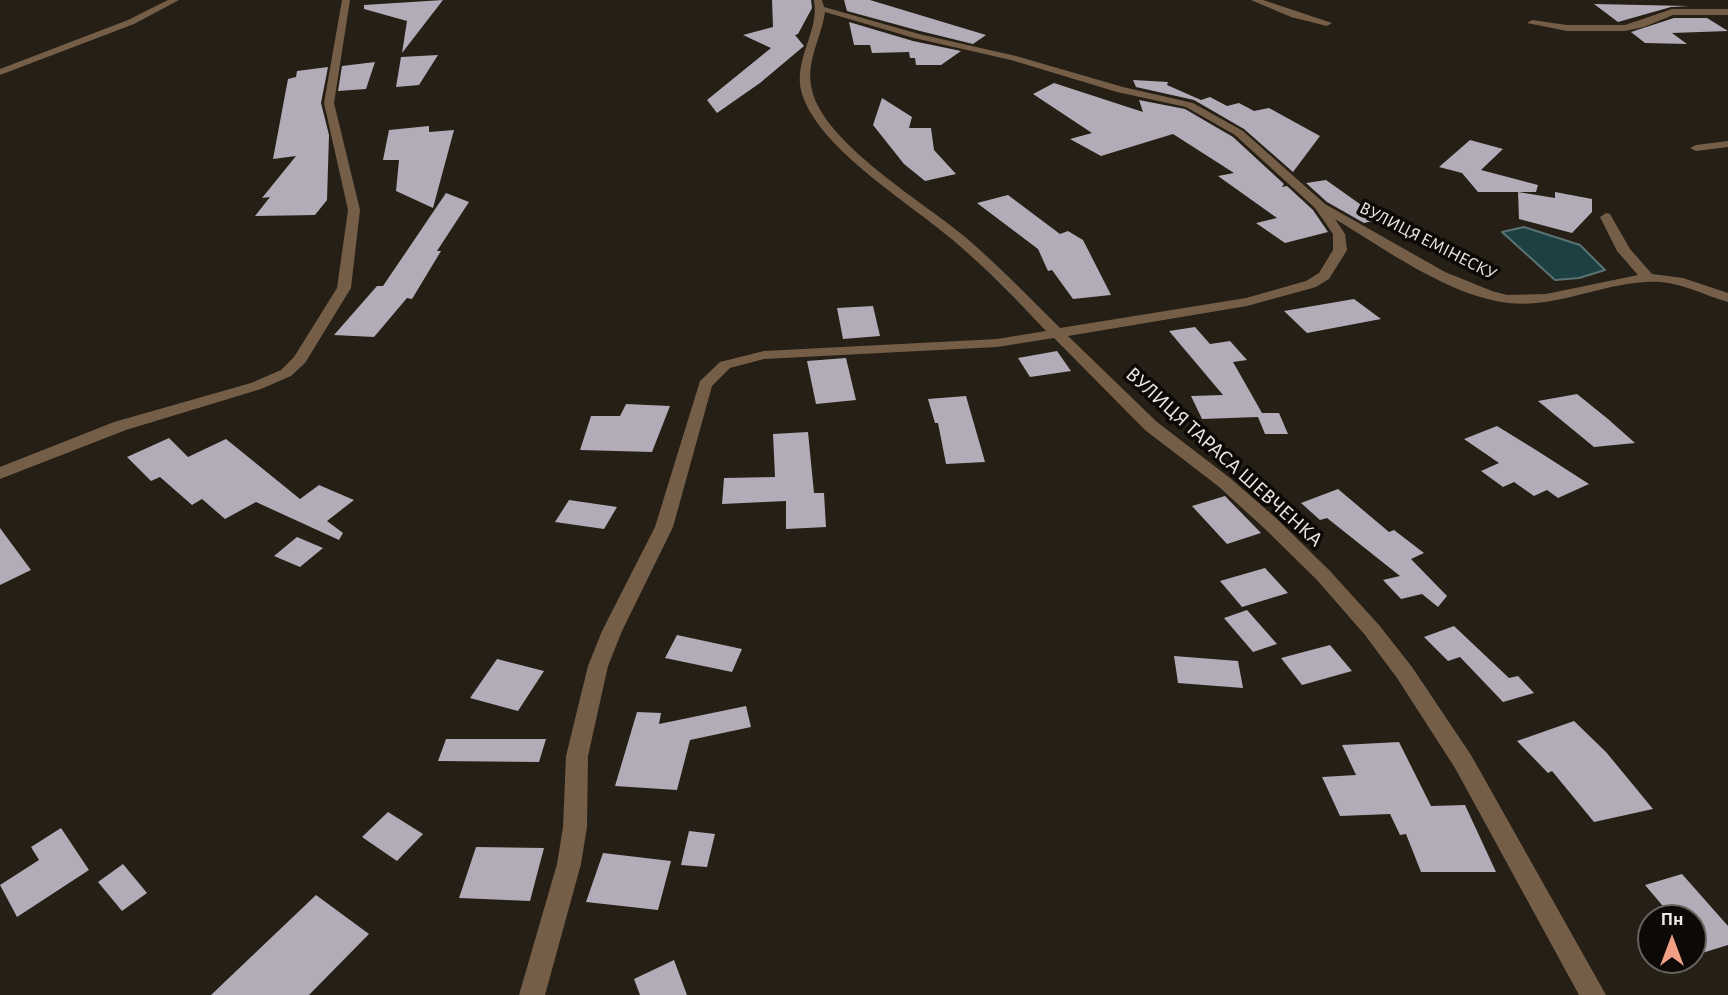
<!DOCTYPE html>
<meta charset="utf-8">
<style>
body{margin:0}
#map{position:relative;width:1728px;height:995px;overflow:hidden;background:#251f16;font-family:"Alegreya Sans",sans-serif}
canvas{display:block}
.north{position:absolute;left:1637px;top:904px;width:70px;height:70px;box-sizing:border-box;background:#0c0906;border:2px solid #66625e;border-radius:50%;rotate:0deg;font-size:19px;font-weight:700;line-height:28px;text-align:center;color:#ece7e1}
.north::after{content:'';display:block;margin:auto;width:24px;height:32px;background:#f39f86;clip-path:polygon(50% 0,100% 100%,50% 72%,0 100%)}
</style>
<div id="map">
<canvas width="1728" height="995"></canvas>
<div class="north">Пн</div>
</div>
<script>
const c = document.querySelector('canvas').getContext('2d');
c.lineJoin = 'round';
function fill(path, color) { c.fillStyle = color; c.fill(path, 'evenodd'); }
function strokePath(path, color, width, dash) { c.strokeStyle = color; c.lineWidth = width; c.lineCap = dash ? 'butt' : 'round'; c.setLineDash(dash || []); c.stroke(path); }
function write(font, color, halo, rows, align = 'center') {
  c.font = font + ' "Alegreya Sans",sans-serif'; c.lineWidth = 7; c.setLineDash([]); c.textBaseline = 'middle'; c.strokeStyle = halo; c.fillStyle = color; for (const [text, x, y, turn = 0] of rows) {
    c.save(); c.translate(x, y); c.rotate((+turn || 0) * Math.PI / 180); c.textAlign = isNaN(turn) ? turn : align; if (halo) c.strokeText(text, 0, 0); c.fillText(text, 0, 0); c.restore();
  }
}
const water = new Path2D(`
 M1524,227l56,18 25,25 -26,8 -24,2 -53,-48z`);
fill(water, '#1d4043');
strokePath(water, '#5b7272', 2);
fill(new Path2D(`
 M443,0l-41,53 5,-32 -43,-12v-4z
 M772,0h39l1,8 -14,26 -3,1 9,11 -44,37 -43,30 -10,-13 64,-52 -28,-13 30,-8z
 M844,0h26l116,35 -13,9 -53,-13 -73,-20z
 M1594,4l94,2h1l-18,1 -53,15z
 M1674,18h33l21,13 -56,2 15,11 -42,-1 -14,-11z
 M849,22l64,19 48,10 -20,14h-25l-1,-7h-5l-1,-6 -37,1 -2,-8h-16z
 M438,55l-19,30 -23,2 5,-30z
 M375,62l-9,27 -28,2 4,-25z
 M328,67l-7,36 8,32 -2,65 -12,15 -60,1 15,-19 -8,1 34,-42 -23,3 15,-80 8,-2 1,-6z
 M1133,80l35,2 -1,3 34,15 9,-3 17,9 12,-3 15,8 15,-3 51,28 -27,36 -49,-43 -50,-29 -58,-13z
 M1054,83l89,29 -4,-12 46,9 48,28 51,47 -2,3 5,-1 26,24 15,22 -43,11 -29,-20 21,-5 -59,-42 16,-3 -61,-39 -72,22 -31,-17 22,-6 -59,-39z
 M882,98l30,19 -3,11h22l3,22 22,24 -31,7 -21,-17 -31,-39z
 M429,126v6l25,-2 -21,78 -37,-17 3,-31h-16l6,-30z
 M1470,140l33,9 -22,21 57,15 -2,7h-58l-16,-19 -23,-6z
 M1326,180l55,39 -17,4 -37,-21 -21,-19z
 M1518,192l37,6v-6l37,7v13l-20,21 -53,-14z
 M446,193l23,9 -32,49h4l-29,48 -5,-1 -33,39 -40,-2 43,-49h6z
 M1008,195l52,39 8,-3 15,9 28,55 -38,4 -21,-29 -4,1 -10,-22 -61,-46z
 M1354,299l27,20 -74,14 -23,-22z
 M873,306l7,30 -37,3 -6,-31z
 M1195,327l15,17 20,-3 17,19 -14,2 29,51h17l9,21h-23l-7,-17 -56,2 -11,-23 32,-1 -54,-64z
 M1057,351l14,20 -41,6 -12,-19z
 M846,358l10,42 -40,4 -9,-43z
 M1577,394l31,25 27,24 -41,4 -56,-46z
 M966,396l19,66 -39,2 -8,-41h-3l-7,-24z
 M626,404l44,2 -18,46 -72,-2 11,-34h29z
 M1497,426l39,24 53,34 -31,14 -11,-8 -13,6 -20,-14 -11,5 -22,-16 18,-8 -35,-24z
 M808,432l6,61h10l2,34 -40,2v-28l-64,3 2,-26 51,-1 -2,-43z
 M169,438l19,19 38,-18 74,60 19,-14 35,15 -27,21 16,12 -4,7 -83,-38 -31,17 -23,-20 -10,6 -32,-28 -9,4 -24,-24z
 M1338,489l51,43 5,-2 30,23 -13,6 36,37 -9,11 -16,-13 -21,5 -18,-19 17,-4 -73,-58 -7,2 -19,-17z
 M1225,496l36,37 -34,11 -35,-38z
 M569,500l48,7 -13,22 -49,-7z
 M0,528l31,42 -31,15z
 M297,537l26,11 -23,19 -26,-11z
 M1265,568l23,25 -46,14 -22,-26z
 M1247,610l30,34 -24,8 -29,-34z
 M1454,626l55,52 9,-2 16,17 -31,9 -43,-45 -12,4 -24,-24z
 M677,635l65,14 -10,23 -67,-14z
 M1330,645l22,26 -50,14 -21,-27z
 M1174,656l64,5 5,27 -65,-5z
 M497,659l47,12 -26,40 -48,-13z
 M746,706l5,21 -61,13 -13,50 -62,-4 22,-74 24,1 -2,11z
 M1574,721l32,31 47,57 -59,13 -42,-51 -4,2 -31,-32z
 M446,739h100l-7,23 -101,-1z
 M1399,742l32,64 34,-1 31,67h-75l-15,-38 -6,1 -10,-21 -50,2 -18,-39 34,-2 -14,-30z
 M388,812l35,22 -26,27 -35,-24z
 M61,828l28,42 -72,47 -17,-32 39,-25 -8,-13z
 M689,831l26,3 -8,33 -26,-2z
 M476,847l68,1 -14,53 -71,-3z
 M603,853l68,8 -13,49 -72,-8z
 M123,864l24,29 -25,18 -24,-29z
 M1682,874l46,52v19l-26,8 -9,-11v-24h-20l-28,-33z
 M316,895l53,39 -60,61h-98z
 M674,960l13,35h-47l-6,-16z`), '#b1acb8');
fill(new Path2D(`
 M168,0h11l-45,24 -134,51v-6l128,-49z
 M342,0h8l-16,103 26,107 -9,78 -46,75 -14,13 -30,13 -135,41 -126,49v-12l114,-45 137,-39 30,-13 13,-13 43,-69 11,-78 -24,-107z
 M814,0h8l2,7 95,27 97,22 107,31 70,16 50,28 82,73 120,68 47,19 15,4 39,-1 92,-19 -21,-24 -17,-34 6,-4 4,1 20,35 22,25 31,4 45,15v9c-22,-6 -43,-18 -67,-20 -52,-3 -101,27 -153,21 -59,-7 -123,-54 -173,-84l10,15 2,16 -18,29 -13,8 -69,19 -179,30 89,86 73,56 47,41 53,52 49,54 33,42 59,88 135,240h-27l-124,-227 -58,-90 -32,-43 -48,-55 -53,-52 -46,-42 -73,-56 -91,-92 -57,9 -233,12 -34,9 -18,18 -39,141 -51,104 -14,35 -20,90 -1,71 -6,37 -36,131h-26l38,-131 6,-37 3,-71 22,-90 14,-35 53,-104 45,-146 20,-19 44,-11 233,-12 49,-8c-29,-31 -59,-62 -92,-90 -44,-38 -134,-91 -152,-147 -10,-34 18,-62 12,-94zM825,12l89,26 97,22 106,32 69,15 49,28 80,73 18,26v16l-14,23 -13,8 -60,17 -186,30c-31,-31 -62,-63 -96,-92 -42,-35 -140,-93 -152,-146 -7,-28 9,-50 13,-78z
 M1251,0h12l69,23 -5,3 -36,-9z
 M1672,9h56v6h-55l-29,12 -19,4h-58l-40,-8 5,-3 35,5h58z
 M1728,141v6l-32,4 -6,-3 6,-3z`), '#745e47');
write('18px', '#ece7e1', '#0c0906', [
 ["ВУЛИЦЯ ЕМІНЕСКУ",1428,241,27]
]);
write('21px', '#ece7e1', '#0c0906', [
 ["ВУЛИЦЯ ТАРАСА ШЕВЧЕНКА",1224,457,42]
]);
</script>
